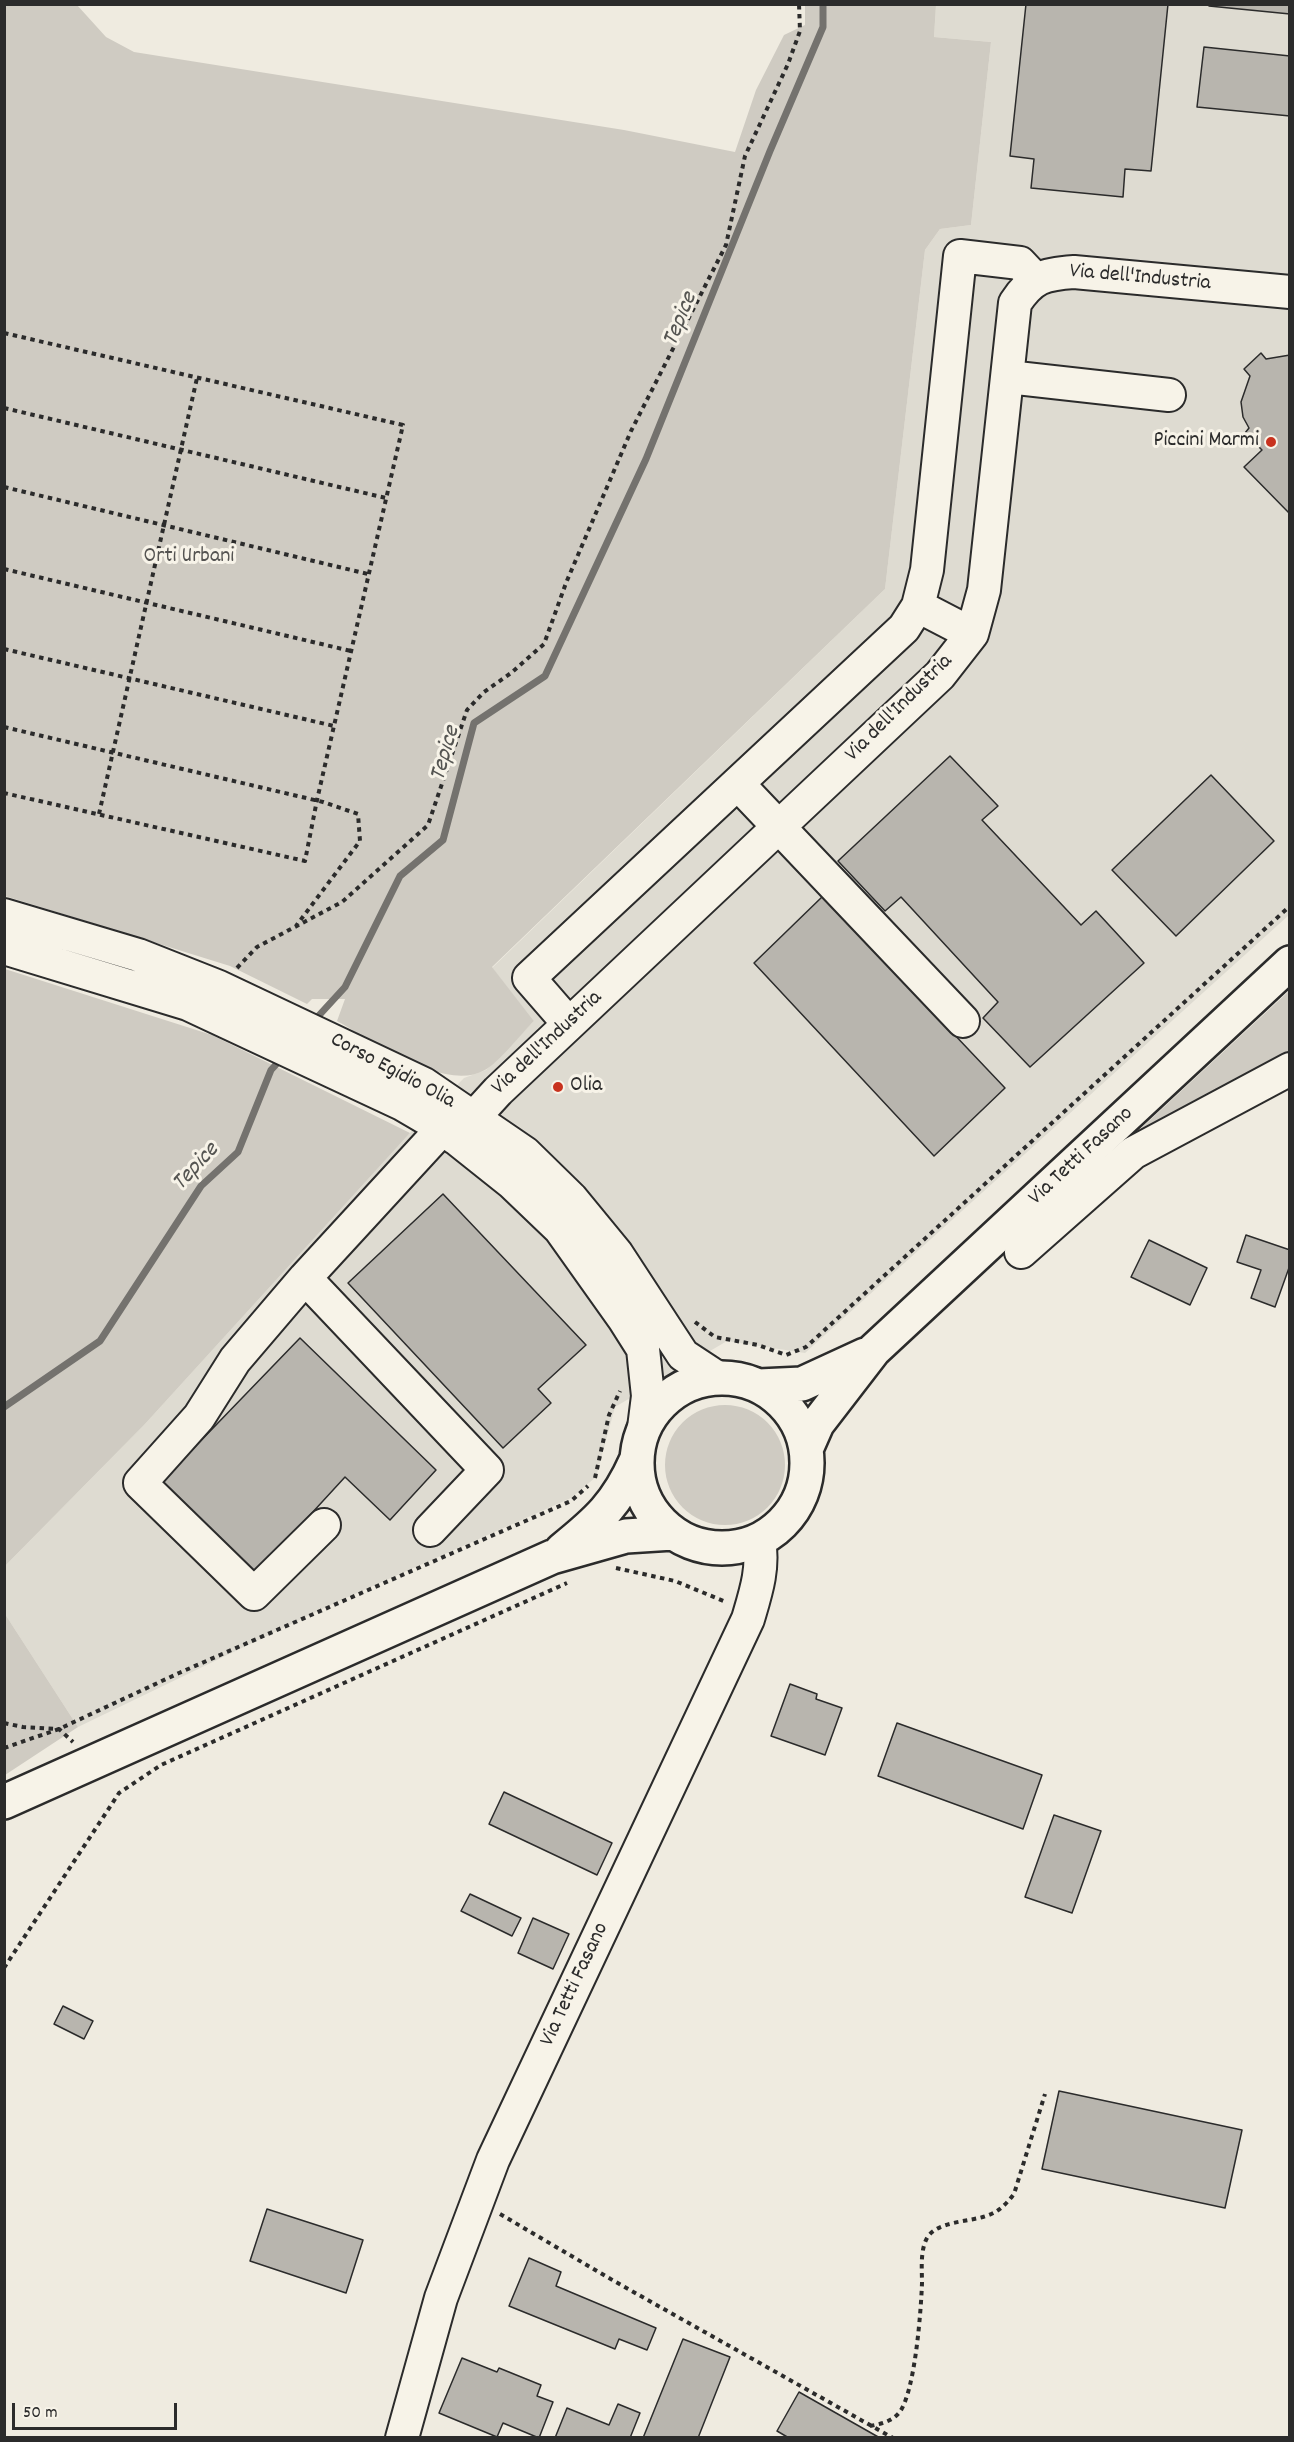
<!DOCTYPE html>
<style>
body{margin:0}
#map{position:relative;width:1294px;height:2442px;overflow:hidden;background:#efebe0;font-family:Dekko,sans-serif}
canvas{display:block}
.frame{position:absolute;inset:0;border:6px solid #2b2b2b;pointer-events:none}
.scale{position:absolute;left:12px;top:2403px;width:165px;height:27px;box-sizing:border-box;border:3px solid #2b2b2b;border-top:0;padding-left:8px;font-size:18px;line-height:21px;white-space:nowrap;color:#2b2b2b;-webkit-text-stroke:4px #f7f3e8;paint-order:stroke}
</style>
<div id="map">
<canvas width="1294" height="2442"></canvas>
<div class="frame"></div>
<div class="scale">50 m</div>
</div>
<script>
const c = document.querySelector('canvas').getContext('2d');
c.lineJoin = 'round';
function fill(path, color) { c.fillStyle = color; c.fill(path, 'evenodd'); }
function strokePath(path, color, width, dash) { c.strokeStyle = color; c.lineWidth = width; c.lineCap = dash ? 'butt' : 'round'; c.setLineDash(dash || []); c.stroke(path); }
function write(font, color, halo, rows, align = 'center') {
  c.font = font + ' Dekko,sans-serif'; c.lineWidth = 6; c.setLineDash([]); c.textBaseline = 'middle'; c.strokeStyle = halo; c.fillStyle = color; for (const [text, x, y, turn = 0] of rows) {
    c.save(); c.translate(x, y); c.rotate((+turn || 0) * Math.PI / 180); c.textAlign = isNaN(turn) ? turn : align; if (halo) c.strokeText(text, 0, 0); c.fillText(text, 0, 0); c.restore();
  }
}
fill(new Path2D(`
 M936,5h353v910l-484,438 -78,-12 -112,66 -19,70 -25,21 -234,104 -259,125 -73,-113v-48l140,-142 265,-291 54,-55 22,-8 48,-49 -42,-53 393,-379 40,-339 15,-21 31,-4 20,-183 -57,-5z`), '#dedbd1');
fill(new Path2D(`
 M5,5h72l29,32 28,15 490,78 111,22 21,-62 28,-55 21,-10v-20h131l-2,32 57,5 -20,183 -31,4 -15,21 -40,339 -393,378 42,54c-11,11 -37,43 -49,49 -40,23 -112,-29 -148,-49l8,-22h-33l-5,5 -77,-38 -225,-70z
 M5,969l207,66 198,98 -265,291 -140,142z
 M1289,991v66l-166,88z
 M665 1465a60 60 0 1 1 120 0a60 60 0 1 1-120 0Z
 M5,1614l73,113 -73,48h-1z`), '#cfcbc2');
strokePath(new Path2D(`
 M312,1023l33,-36 55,-111 43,-36 31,-117 71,-47 101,-217 124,-308 53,-124v-23
 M4,1407l96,-66 101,-155 37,-34 33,-82 12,-13`), '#74726e', 7);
const building = new Path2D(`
 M1026,4h142l-17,167 -26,-2 -2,28 -92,-9 3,-29 -24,-3z
 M1209,4h81v10l-81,-8z
 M1204,47l86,9v60l-93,-9z
 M1261,353l5,6 24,-4v159l-46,-47 18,-17 -17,-17 4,-5 -6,-11 -2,-15 9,-26 -6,-7z
 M950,756l48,50 -16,14 99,105 15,-14 48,52 -114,104 -47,-49 15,-16 -97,-105 -16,14 -47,-50z
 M1211,775l63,66 -98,95 -64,-66z
 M823,896l182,192 -71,68 -180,-193z
 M443,1194l143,151 -48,44 13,14 -48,45 -155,-165z
 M1246,1235l44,15v15l-15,42 -24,-9 10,-28 -24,-8z
 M1149,1240l58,28 -17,37 -59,-28z
 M300,1338l136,132 -46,50 -45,-43 -91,99 -95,-92z
 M790,1684l27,10 -1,5 26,9 -17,47 -54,-19z
 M897,1723l145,52 -19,54 -145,-53z
 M504,1792l108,51 -15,32 -108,-51z
 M1054,1815l47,16 -29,82 -47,-16z
 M470,1894l51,24 -9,18 -51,-25z
 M533,1918l36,16 -16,35 -35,-16z
 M63,2006l30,15 -9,18 -30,-15z
 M1059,2091l183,39 -17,78 -183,-39z
 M267,2209l96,31 -17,53 -96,-32z
 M529,2258l32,14 -5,14 100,42 -9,22 -28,-11 -4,10 -106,-43z
 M683,2339l47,18 -32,81h-55z
 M462,2358l35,14 2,-4 42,17 -4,11 16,6 -14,36 -36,-15 -6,14 -58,-24z
 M799,2392l81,46h-91l-12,-7z
 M618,2404l22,9 -10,25h-75l12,-30 42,17z`);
fill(building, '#b8b5ae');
strokePath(building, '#2b2b2b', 1.5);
const minor = new Path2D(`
 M1008,377l161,18
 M918,606l54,28
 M738,784l225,237
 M4,915l134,40 81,32 205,97 101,69 46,45 46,56 66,101 35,23
 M4,948l184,56 214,100 41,24 69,55 48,46 64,90 19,30 5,47 -4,32
 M569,1024l-40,-46 375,-350 14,-22 9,-36 33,-314 60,7 16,17
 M455,1138l43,-47 442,-416 32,-41 12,-44 31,-287c17,-26 29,-29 59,-31l216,20
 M1021,1252l112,-99 157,-84
 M305,1278l182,192 -57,60
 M324,1525l-70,69 -114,-111 59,-66 36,-57 70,-82 138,-150
 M402,2438l39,-140 52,-138 255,-541c8,-27 16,-51 11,-79`);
const major = new Path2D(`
 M637 1463a85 85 0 1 1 170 0a85 85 0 1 1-170 0Z
 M759,1386l43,-2 63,-29
 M806,1449l11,-25 57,-74 416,-387
 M562,1550c36,-29 55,-46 74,-89
 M4,1802l548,-245 74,-21 47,-3`);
strokePath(minor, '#2b2b2b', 36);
strokePath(major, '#2b2b2b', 38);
strokePath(new Path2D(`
 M4,333l399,92 -86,375 -12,61 -301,-68
 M4,408l382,90
 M4,487l364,87
 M4,569l347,82
 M4,649l330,77
 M4,727l319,75 35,12 2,27 -64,85
 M99,814l98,-436
 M237,968l20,-21 85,-45 86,-77 39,-115 17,-18 27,-19 33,-29 22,-61 65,-152 95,-186 19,-89 43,-92 12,-33 -1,-27
 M695,1322l20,15 43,8 28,10 20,-8 484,-441
 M595,1478l14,-63 11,-24
 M616,1568l59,13 51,21
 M4,1723l19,4 36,2 14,13
 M4,1748l55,-19 120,-56 392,-172 17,-15
 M4,1968l115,-175 42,-28 406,-182
 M500,2214l114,67 279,157
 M870,2426c10,-2 21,-4 29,-13 16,-20 22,-102 23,-130 0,-14 -2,-32 5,-45 10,-17 42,-16 59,-22 13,-4 20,-12 28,-22l31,-100`), '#2b2b2b', 4, [4.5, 4.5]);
strokePath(minor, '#f7f3e8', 32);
strokePath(major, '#f7f3e8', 33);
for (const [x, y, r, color] of [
 [1271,442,6,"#c8321e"],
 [558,1087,6,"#c8321e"]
]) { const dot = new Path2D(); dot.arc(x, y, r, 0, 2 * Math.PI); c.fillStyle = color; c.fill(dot); strokePath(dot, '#f7f3e8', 2); }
write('22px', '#2b2b2b', '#f7f3e8', [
 ["Via dell'Industria",1140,279,5],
 ["Via dell'Industria",900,709,-45],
 ["Via dell'Industria",548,1044,-43],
 ["Corso Egidio Olia",392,1072,28],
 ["Via Tetti Fasano",1082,1157,-43],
 ["Via Tetti Fasano",576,1985,-65]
]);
write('22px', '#2b2b2b', '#f7f3e8', [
 ["Piccini Marmi",1259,442],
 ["Olia",570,1087,"left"]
], 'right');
write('22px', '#545351', '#f7f3e8', [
 ["Orti Urbani",189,558]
]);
write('italic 24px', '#555552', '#f7f3e8', [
 ["Tepice",682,320,-68],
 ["Tepice",447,754,-74],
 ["Tepice",197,1168,-47]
]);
</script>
